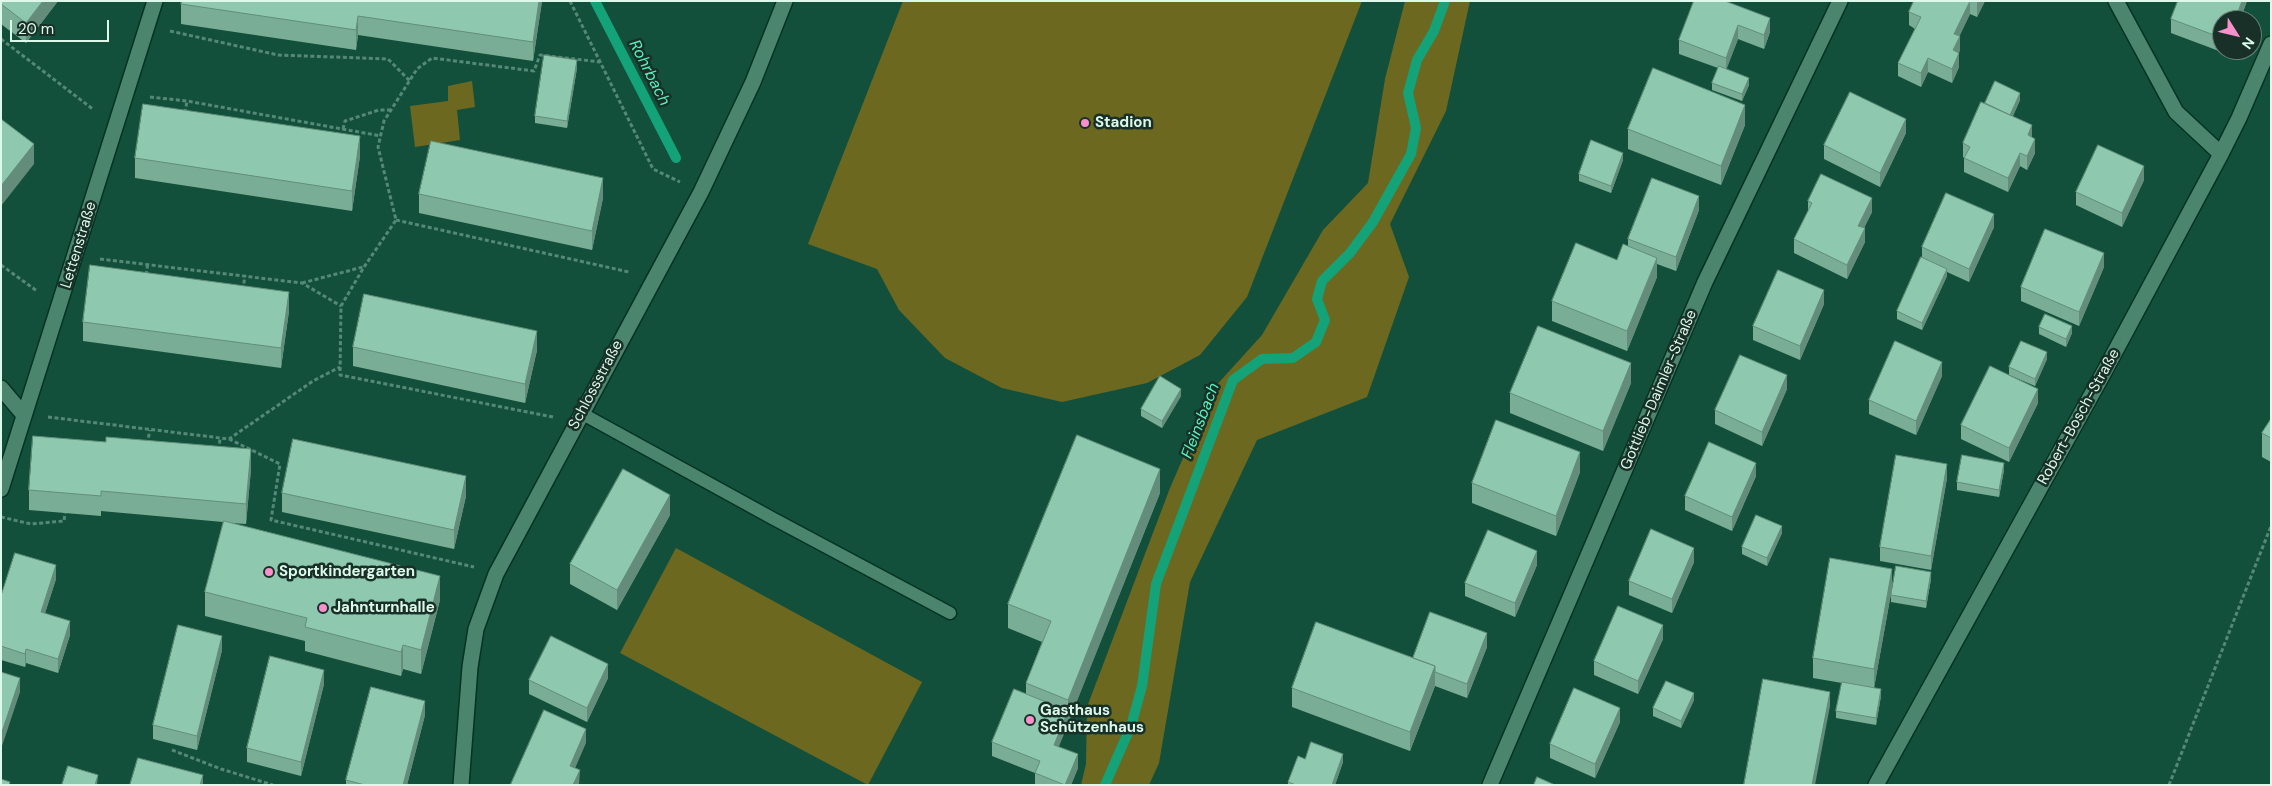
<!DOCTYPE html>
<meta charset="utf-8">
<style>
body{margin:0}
#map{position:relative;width:2272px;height:786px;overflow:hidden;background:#13503c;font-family:"DM Sans",sans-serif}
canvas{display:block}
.frame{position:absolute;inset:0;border:2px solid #dcf9eb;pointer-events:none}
.north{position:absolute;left:2212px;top:10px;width:50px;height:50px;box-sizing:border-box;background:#183027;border:1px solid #668075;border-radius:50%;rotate:126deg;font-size:14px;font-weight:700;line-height:20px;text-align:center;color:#dcf9eb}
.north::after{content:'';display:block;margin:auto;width:18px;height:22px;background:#f890cb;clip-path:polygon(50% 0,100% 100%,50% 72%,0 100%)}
.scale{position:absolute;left:10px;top:20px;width:99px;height:22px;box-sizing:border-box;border:2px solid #dcf9eb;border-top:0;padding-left:6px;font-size:15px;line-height:18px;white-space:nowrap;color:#dcf9eb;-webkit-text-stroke:4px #183027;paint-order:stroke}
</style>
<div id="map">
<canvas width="2272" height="786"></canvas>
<div class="frame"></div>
<div class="north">N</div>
<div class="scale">20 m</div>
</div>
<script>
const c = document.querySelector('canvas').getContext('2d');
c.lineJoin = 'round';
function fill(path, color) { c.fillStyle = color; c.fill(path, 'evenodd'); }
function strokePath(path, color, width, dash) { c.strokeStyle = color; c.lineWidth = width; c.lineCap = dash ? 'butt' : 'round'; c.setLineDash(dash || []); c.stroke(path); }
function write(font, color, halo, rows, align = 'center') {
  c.font = font + ' "DM Sans",sans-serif'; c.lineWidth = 5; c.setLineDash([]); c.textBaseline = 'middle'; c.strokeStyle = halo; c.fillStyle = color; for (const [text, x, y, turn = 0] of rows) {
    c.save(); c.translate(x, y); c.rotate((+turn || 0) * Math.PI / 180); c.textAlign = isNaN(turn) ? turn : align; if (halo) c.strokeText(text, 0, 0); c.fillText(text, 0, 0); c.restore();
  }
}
fill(new Path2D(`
 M903,1h459l-115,296 -47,58 -53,28 -85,19 -60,-14 -57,-30 -46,-48 -22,-41 -69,-25z
 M1405,1h65l-24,110 -56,113 19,53 -42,120 -110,43 -67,142 -31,181 -10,22h-68l5,-21 1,-57 83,-219 43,-99 49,-54 61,-105 45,-47 17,-104z
 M472,81l3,26 -18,3 3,30 -45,7 -5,-41 38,-5v-15z
 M676,548l246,134 -54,103 -248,-132z`), '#6c6820');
strokePath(new Path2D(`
 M595,1l81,157
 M1105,785l26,-59 11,-40 14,-102 77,-204 29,-21 31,-1 23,-16 9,-22 -8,-21 5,-18 28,-28 23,-31 38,-68 5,-26 -8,-35 9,-33 17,-29 11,-30`), '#14a278', 10);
const lane = new Path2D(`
 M581,413l191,105 178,95`);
const street = new Path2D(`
 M2116,1l60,111 45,42
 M1,388l22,26
 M1,489l154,-488
 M461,785l9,-118 6,-38 20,-55 205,-382 52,-110 32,-81
 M1490,785l215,-503 135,-281
 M1876,785l227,-411 118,-220 18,-36 32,-74`);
strokePath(lane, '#043324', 15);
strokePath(street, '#043324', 18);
strokePath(new Path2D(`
 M570,1l83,168 27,13
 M170,31l108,24 110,4 22,22
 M1,39l93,71
 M150,97l37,4 194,35
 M185,113l2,-12
 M343,129l2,-8 34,-11h12
 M396,220l233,52
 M100,259l202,24 39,23
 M1,265l36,26
 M146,275l2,-12
 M302,283l61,-16
 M243,290l2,-15
 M48,417l181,22 84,-58 27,-14
 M553,417l-213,-42 1,-69 23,-39 32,-47 -18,-73 6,-26 33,-52 15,-11 102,13 6,-16 60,7
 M229,439l51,25 -9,56 203,47
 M147,444l3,-14
 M219,450l1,-12
 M1,517l30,7 33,-3 1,-8
 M172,750l49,19 52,16
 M2169,785l102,-259`), '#558876', 3, [4, 2.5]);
strokePath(lane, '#4c856e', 12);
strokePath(street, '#4c856e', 15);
fill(new Path2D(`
 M1,1h57l-32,42 -25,-19z
 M542,1l-9,60 -175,-26 -2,15 -175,-26v-20z
 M1694,1l76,31 -6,17 -26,-10 -12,30 23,16 -7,16 -30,-11v-7l6,-15 -39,-14v-14z
 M1914,1h71l-8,16 -7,-3 -11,22 1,14 -1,3v14l-7,16 -24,-11 -7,15 -23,-11v-13l17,-34 -6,-4v-13z
 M2178,1h69l-7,19h-18v30h7l-2,4 -56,-21v-14z
 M577,68l-10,60 -32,-5v-7z
 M2020,100l-7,16 19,22 3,15 -8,17 -7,-4 -12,26 -44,-20v-14l-1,-1v-14l22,-40z
 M1745,125l-24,60 -93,-36v-20z
 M1906,133l-26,54 -56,-28v-14z
 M360,156l-8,55 -217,-33v-20z
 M1623,160l-12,33 -32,-12v-7z
 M2144,180l-22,47 -46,-22v-13z
 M419,194l184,4 -11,52 -173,-37z
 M1808,201l64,11 -8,16 1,14 -18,37 -53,-26v-14l14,-28z
 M1699,210l-23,61 -19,-7v13l-30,74 -75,-30v-20l65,-41 11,-14v-7z
 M1994,227l-25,55 -22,-10v4l-25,54 -25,-11v-8l25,-54v-10z
 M2104,267l-25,59 -58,-25v-14z
 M1824,304l-24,56 -47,-20v-14z
 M289,311l-8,57 -198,-27v-19z
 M2039,327l33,6 -6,14 -27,-13z
 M353,347l184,3 -12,53 -172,-37z
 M2047,359l-12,27 -26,-11v-8z
 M1942,376l-26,59 -47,-21v-14z
 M1631,383l-28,68 -93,-38v-20z
 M1787,389l-25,57 -47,-22v-14z
 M1181,396l-19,32 -21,-12v-7z
 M2038,403l-29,59 -48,-23v-14z
 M2271,419v43l-9,-5v-24z
 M251,469l-5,55 -15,-1 209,77 -19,74 -18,-5 -2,7 -96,-25v-10l-100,-25v-24l18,-70 -122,-11v5l-72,-6v-20z
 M2004,470l-5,27 -42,-7v-8z
 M1580,472l-24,64 -84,-33v-20z
 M1756,476l-24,55 -47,-21v-14z
 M1947,478l-16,92 -51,-9v-14z
 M282,493l184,3 -12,53 -172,-37z
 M1160,493l-102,254 20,21 -7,17h-36v-12l-43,-17v-14l34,-48v-11l16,-41 -34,-14v-24z
 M670,515l-53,95 -47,-26v-20z
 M1782,533l-15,33 -25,-12v-7z
 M1694,562l-22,51 -43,-18v-14z
 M1537,565l-22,52 -50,-21v-13z
 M56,579l-11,34 25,22 -12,38 -32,-10 -1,4 -24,-7v-64z
 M1931,579l-5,29 -35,-6v-7z
 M1892,588l-18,100 7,8 -5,29 -40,-7v-7l6,-28 -29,-5v-20z
 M1663,639l-25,55 -44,-19v-14z
 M1487,647l-20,51 -32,-12 -25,65 -118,-44v-19l121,-30z
 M222,650l-25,100 -44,-11v-14z
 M608,678l-21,44 -58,-28v-14z
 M324,684l-23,92 -54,-14v-14z
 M1694,700l-13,28 -28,-12v-8z
 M425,715l-18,70h-61v-5z
 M1620,722l-25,56 -45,-20v-14z
 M1305,759l38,3 -8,23h-47v-3z`), '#7aad96');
fill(new Path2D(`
 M43,1h15l-32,42v-20z
 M539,1h3l-9,60v-19z
 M1970,1v13l-16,34v-14z
 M1978,1h7l-8,16v-14z
 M2242,1h5l-7,19h-5z
 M358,16v19l-2,15v-20z
 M1770,18v14l-6,17v-14z
 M1738,25v14l-12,32v-13z
 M1960,36v14l-7,14v-14z
 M1959,53v14l-7,16v-14z
 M1928,58v14l-7,15v-14z
 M577,60v8l-10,60v-7z
 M1749,78v7l-7,16v-7z
 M2020,93v7l-11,24v-7z
 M1745,105v20l-24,60v-19z
 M1906,119v14l-26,54v-14z
 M2032,125v14l-4,-4z
 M360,136v20l-8,55v-20z
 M2035,139v14l-8,17v-14z
 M34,144v20l-33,42v-20z
 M1623,153v7l-12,33v-7z
 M2020,153v13l-12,26v-14z
 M2144,166v14l-22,47v-14z
 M603,178v20l-11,52v-19z
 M1699,196v14l-23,61v-14z
 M1872,198v14l-14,27v-13z
 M1994,214v13l-25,55v-13z
 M1865,228v14l-18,37v-14z
 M2104,253v14l-25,59v-14z
 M1657,258v19l-30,74v-20z
 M1947,269v7l-25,54v-7z
 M1824,290v14l-24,56v-14z
 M289,292v19l-8,57v-20z
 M2072,326v7l-6,14v-8z
 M537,331v19l-12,53v-19z
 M2047,352v7l-12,27v-7z
 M1942,362v14l-26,59v-14z
 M1631,363v20l-28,68v-20z
 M1787,375v14l-25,57v-14z
 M1181,389v7l-19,32v-7z
 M2038,389v14l-29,59v-14z
 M251,449v20l-5,55v-20z
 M1580,452v20l-24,64v-20z
 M1756,463v13l-24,55v-14z
 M2004,463v7l-5,27v-7z
 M1947,464v14l-16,92v-14z
 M1160,469v24l-106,266v-14l14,-34v-11z
 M466,476v20l-12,53v-19z
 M670,495v20l-53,95v-20z
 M1782,526v7l-15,33v-8z
 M1694,548v14l-22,51v-14z
 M1537,551v14l-22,52v-14z
 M56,565v14l-15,47v-14z
 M1892,569v19l-18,100v-19z
 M1931,572v7l-5,29v-7z
 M440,576v24l-19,74v-24z
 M70,621v14l-12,38v-14z
 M1663,625v14l-25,55v-13z
 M1487,633v14l-20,51v-14z
 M222,636v14l-25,100v-14z
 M403,645v24l-2,7v-24z
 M26,649v14l-1,4v-13z
 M608,664v14l-21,44v-14z
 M1435,666v20l-25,65v-19z
 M324,670v14l-23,92v-14z
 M20,678v14l-19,57v-14z
 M1881,689v7l-5,29v-7z
 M1830,692v14l-15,79h-3z
 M1694,693v7l-13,28v-7z
 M425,701v14l-18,70h-4z
 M1620,708v14l-25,56v-14z
 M586,729v14l-16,37v-14z
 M1078,754v14l-7,17h-6z
 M1343,754v8l-8,23h-3z
 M580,770l-1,15h-6z
 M98,775l-1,10h-2z
 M203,775v10h-3z`), '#638d7a');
const building = new Path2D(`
 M1,1h42l-17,22 -25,-19z
 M182,1h357l-6,41 -175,-26 -2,14 -175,-26z
 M1694,1h31l45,17 -6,17 -26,-10 -12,33 -47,-18z
 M1914,1h56l-16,33 6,2 -7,14 6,3 -7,16 -24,-11 -7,15 -23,-10 23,-46 -12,-5z
 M2178,1h64l-7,19h-13v18l-51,-19z
 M544,55l33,5 -10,61 -32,-5z
 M1719,66l30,12 -7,16 -30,-11z
 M1653,68l92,37 -24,61 -93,-37z
 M1995,81l25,12 -10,22 -25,-12z
 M1850,92l56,27 -26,54 -56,-28z
 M1981,102l51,23 -4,10 7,4 -8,17 -7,-3 -12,25 -44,-20 6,-11 -7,-4z
 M143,104l217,32 -8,55 -217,-33z
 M1,119l33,25 -33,42z
 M1591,140l32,13 -12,33 -32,-12z
 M431,141l172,37 -11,53 -173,-37z
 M2098,145l46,21 -22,47 -46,-21z
 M1821,174l51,24 -14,28 7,2 -18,37 -53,-26 18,-36 -4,-2z
 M1652,178l47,18 -23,61 -48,-18z
 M1946,193l48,21 -25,55 -47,-22z
 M2045,229l59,24 -25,59 -58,-25z
 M1576,243l41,17 6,-16 34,14 -30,73 -75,-30z
 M1921,257l26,12 -25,54 -25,-12z
 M90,265l199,27 -8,56 -198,-26z
 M1778,270l46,20 -24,56 -47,-20z
 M364,294l173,37 -12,53 -172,-37z
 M2045,314l27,12 -6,13 -27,-12z
 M1538,326l93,37 -28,68 -93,-38z
 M1895,341l47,21 -26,59 -47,-21z
 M2021,341l26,11 -12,27 -26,-12z
 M1740,355l47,20 -25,57 -47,-22z
 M1990,366l48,23 -29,59 -48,-23z
 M1160,376l21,13 -19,32 -21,-12z
 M2271,419v19l-9,-5z
 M1496,420l84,32 -24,64 -84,-33z
 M1077,435l83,34 -92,231 -42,-17 25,-62 -43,-17z
 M33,436l73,6v-5l145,12 -5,55 -145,-13v5l-72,-6z
 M293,439l173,37 -12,54 -172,-37z
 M1709,442l47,21 -24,54 -47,-21z
 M1896,455l51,9 -16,92 -51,-9z
 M1962,455l42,8 -5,27 -42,-8z
 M623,469l47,26 -53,95 -47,-26z
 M1756,515l26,11 -15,32 -25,-11z
 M224,521l216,55 -19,74 -18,-5 -2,7 -96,-25 2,-9 -102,-26z
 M1651,529l43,19 -22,51 -43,-18z
 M1488,530l49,21 -22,52 -50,-20z
 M15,553l41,12 -15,47 29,9 -12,38 -32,-10 -1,5 -24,-8v-50z
 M1830,558l62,11 -18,100 -61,-11z
 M1896,566l35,6 -5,29 -35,-6z
 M1618,606l45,19 -25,56 -44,-20z
 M1430,612l57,21 -20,51 -32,-12v-6l-22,-8z
 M1316,622l119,44 -25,66 -118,-44z
 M178,625l44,11 -25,100 -44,-11z
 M551,636l57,28 -21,44 -58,-28z
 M270,656l54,14 -23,92 -54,-14z
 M1,672l19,6 -19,57z
 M1763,679l67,13 -18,93h-68z
 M1666,681l28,12 -13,28 -28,-13z
 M1842,682l39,7 -5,29 -40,-7z
 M371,687l54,14 -22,84h-38l-19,-5z
 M1574,688l46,20 -25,56 -45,-20z
 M1014,689l54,22 -14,34 24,9 -13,31 -30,-12 5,-12 -48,-19z
 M544,710l42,19 -16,37 10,4 -7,15h-59l-3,-1z
 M1311,742l32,12 -11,31h-36l-8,-3 10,-26 7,3z
 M138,758l65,17 -3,10h-70z
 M68,766l30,9 -3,10h-33z
 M1537,777l18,8h-21z
 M1,779l9,3 -1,3h-8z`);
fill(building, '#8ec9af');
strokePath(building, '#638d7a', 1);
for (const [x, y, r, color] of [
 [1085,123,5,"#f890cb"],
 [269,572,5,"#f890cb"],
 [323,608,5,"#f890cb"],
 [1030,720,5,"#f890cb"]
]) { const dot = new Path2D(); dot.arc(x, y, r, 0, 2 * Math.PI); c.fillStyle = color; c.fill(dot); strokePath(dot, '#183027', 2); }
write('bold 15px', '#dcf9eb', '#183027', [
 ["Stadion",1095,123],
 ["Sportkindergarten",279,572],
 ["Jahnturnhalle",333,608],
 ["Gasthaus",1040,711],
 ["Schützenhaus",1040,728]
], 'left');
write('15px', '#dcf9eb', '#183027', [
 ["Lettenstraße",79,245,-73],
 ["Schlossstraße",596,385,-62],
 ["Gottlieb-Daimler-Straße",1659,390,-67],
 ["Robert-Bosch-Straße",2079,417,-61]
]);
write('italic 16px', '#57f2bc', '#183027', [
 ["Rohrbach",649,73,63],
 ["Fleinsbach",1201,421,-69]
]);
</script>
